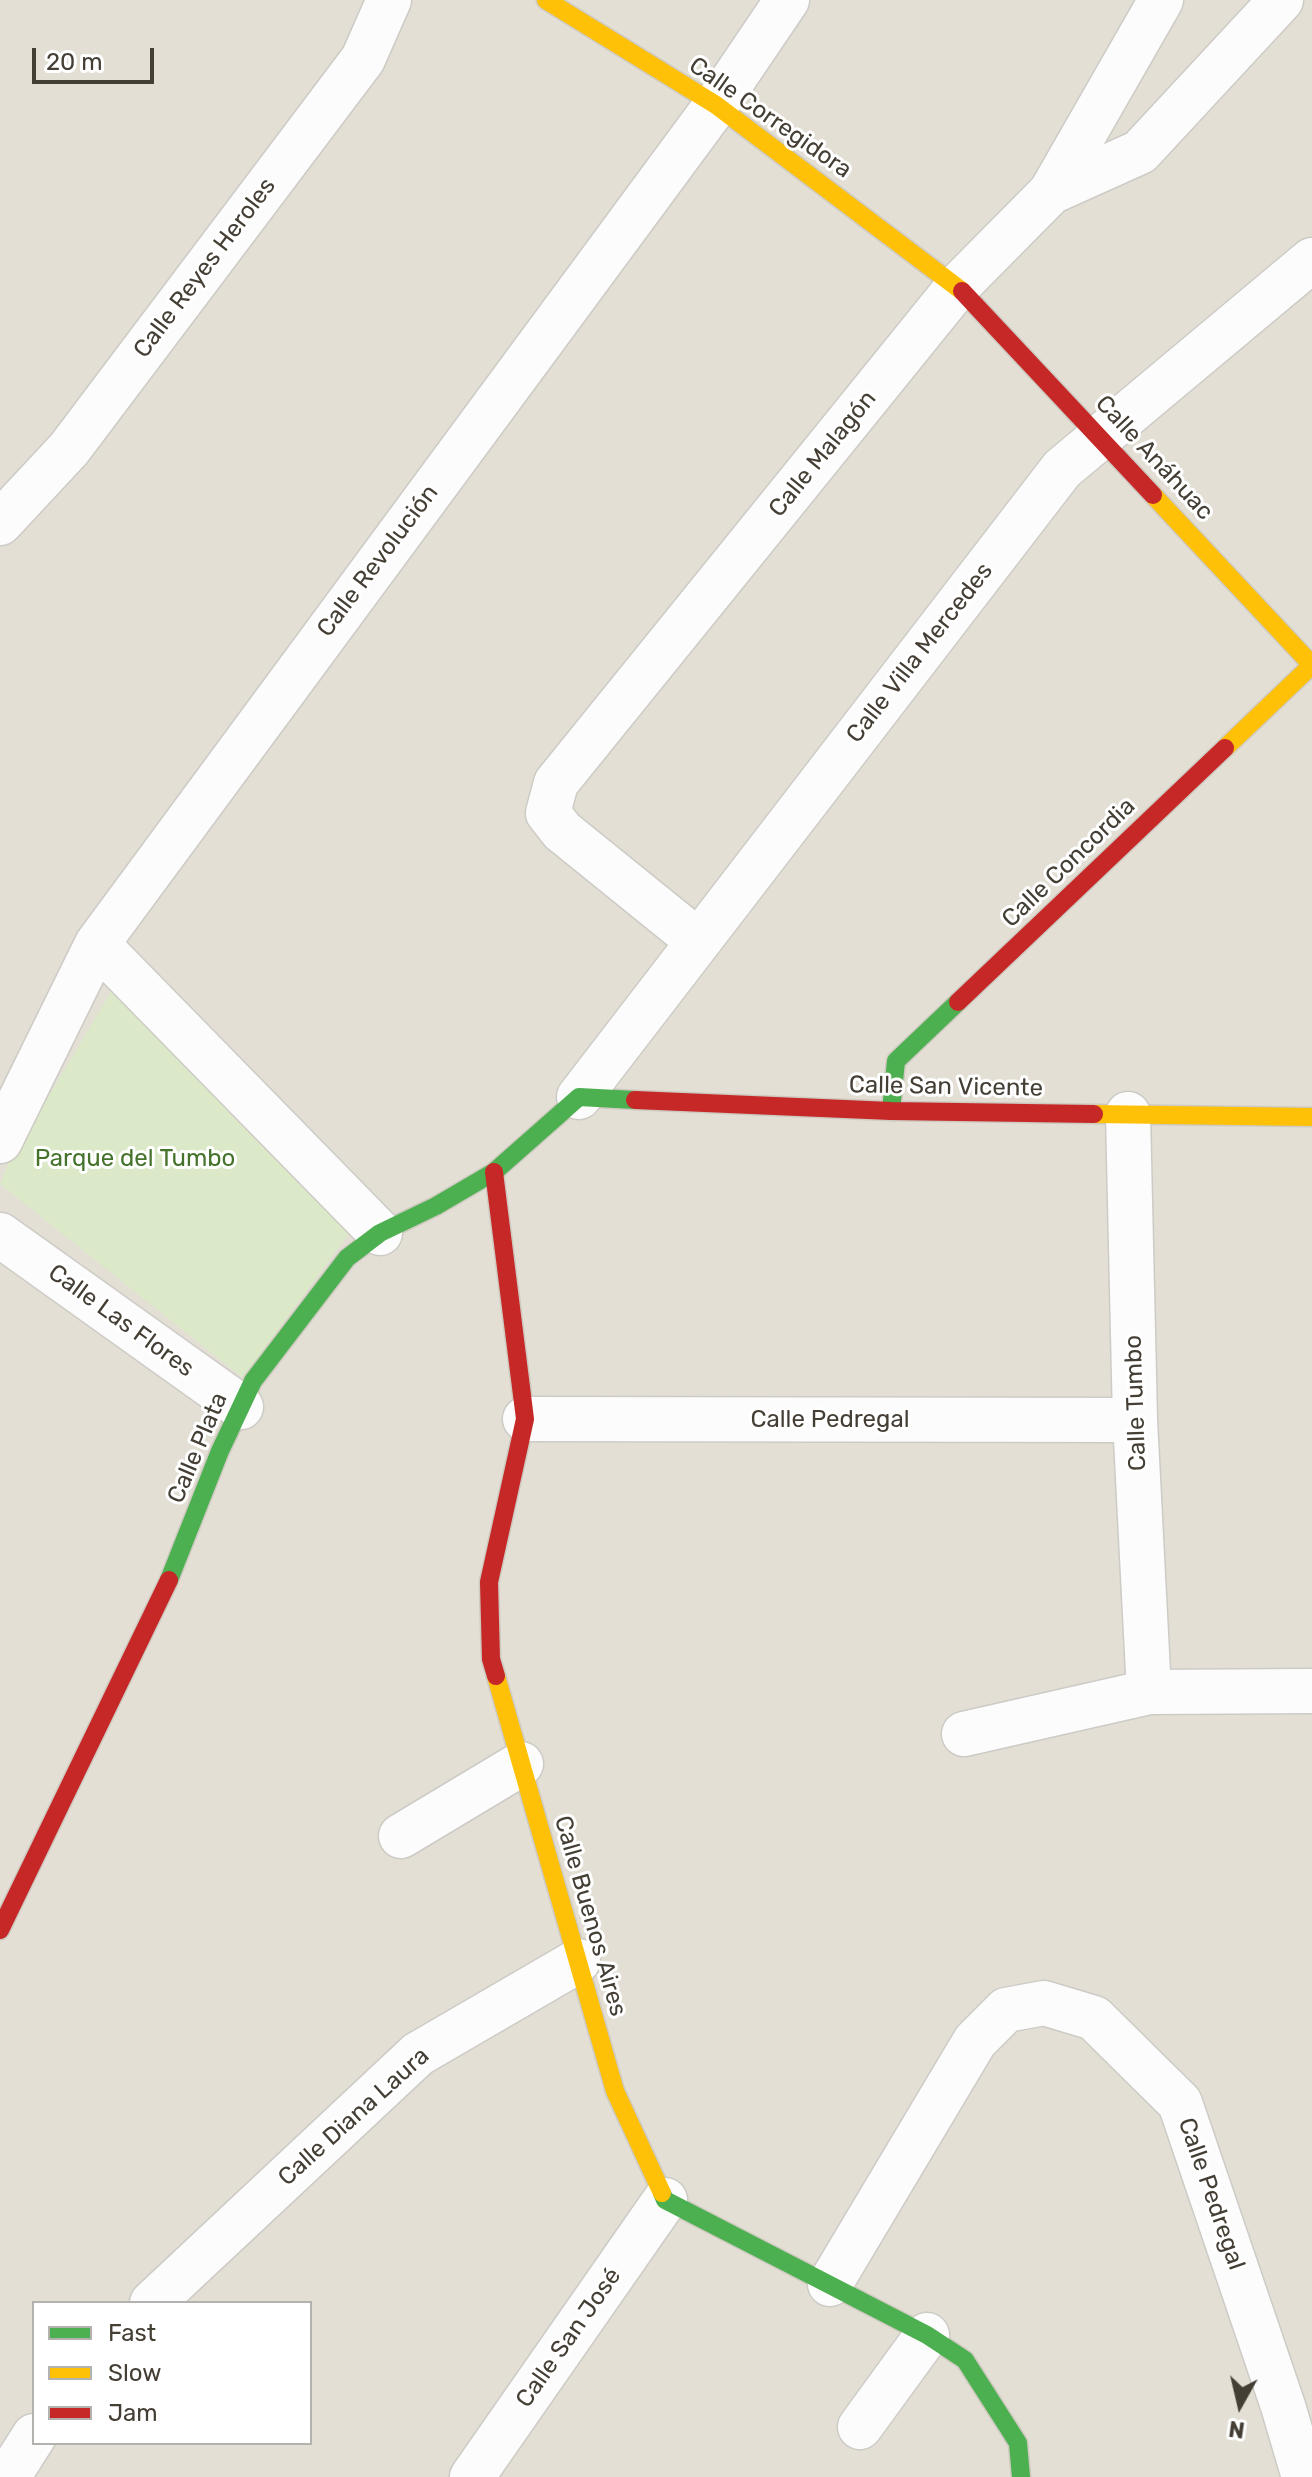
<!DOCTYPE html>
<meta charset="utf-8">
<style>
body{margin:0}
#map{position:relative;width:1312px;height:2477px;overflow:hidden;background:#efede8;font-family:Rubik,sans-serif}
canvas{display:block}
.legend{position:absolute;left:32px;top:2301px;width:280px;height:144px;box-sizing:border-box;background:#fff;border:2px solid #b4b2ae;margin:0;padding:10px 14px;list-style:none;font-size:24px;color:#443e35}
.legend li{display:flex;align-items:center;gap:16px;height:40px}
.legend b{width:40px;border:2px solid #b4b2ae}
.north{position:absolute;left:1200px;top:2365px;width:80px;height:80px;-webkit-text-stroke:6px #fff;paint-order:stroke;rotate:188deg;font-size:22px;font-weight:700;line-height:32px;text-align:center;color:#443e35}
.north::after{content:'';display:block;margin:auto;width:28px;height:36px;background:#443e35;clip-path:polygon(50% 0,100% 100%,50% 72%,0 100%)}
.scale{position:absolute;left:32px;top:48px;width:122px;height:36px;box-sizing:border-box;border:4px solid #443e35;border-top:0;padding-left:10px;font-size:24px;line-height:28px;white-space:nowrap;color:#443e35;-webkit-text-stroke:6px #fff;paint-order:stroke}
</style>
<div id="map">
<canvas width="1312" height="2477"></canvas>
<ul class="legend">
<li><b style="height:10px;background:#4caf50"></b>Fast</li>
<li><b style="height:10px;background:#ffc107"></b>Slow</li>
<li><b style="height:10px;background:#c62828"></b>Jam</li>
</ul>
<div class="north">N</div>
<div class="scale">20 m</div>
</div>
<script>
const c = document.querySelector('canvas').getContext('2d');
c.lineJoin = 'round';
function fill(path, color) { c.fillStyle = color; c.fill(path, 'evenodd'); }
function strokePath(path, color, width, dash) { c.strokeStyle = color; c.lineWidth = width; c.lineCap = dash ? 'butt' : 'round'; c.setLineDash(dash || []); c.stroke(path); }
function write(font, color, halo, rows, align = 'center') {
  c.font = font + ' Rubik,sans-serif'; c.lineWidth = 6; c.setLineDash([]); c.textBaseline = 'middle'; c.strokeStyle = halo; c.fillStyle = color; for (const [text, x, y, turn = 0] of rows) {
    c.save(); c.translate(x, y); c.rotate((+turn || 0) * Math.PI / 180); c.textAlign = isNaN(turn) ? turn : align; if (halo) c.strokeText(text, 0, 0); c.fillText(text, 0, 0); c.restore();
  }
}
fill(new Path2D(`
 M0,0h1312v2477h-1312zM34,2303h276v140h-276z`), '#e3dfd5');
fill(new Path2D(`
 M112,990l241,238 -110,150 -243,-194 8,-20z`), '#dce9c9');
const street = new Path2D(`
 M1051,192l110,-192
 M0,523l69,-74 294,-390 26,-59
 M698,941l-136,-110 -14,-18 8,-30 402,-497 93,-94 89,-40 141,-152
 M97,944l283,289
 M579,1097l483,-628 250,-209
 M1128,1114l7,306 14,272
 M0,1141l97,-197 619,-839 71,-105
 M0,1235l241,172
 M525,1419l610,1
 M964,1734l185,-42 163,-1
 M401,1836l120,-72
 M830,2284l145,-243 31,-31 38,-7 50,15 86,85 103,303 21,71
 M152,2303l266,-249 160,-93
 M860,2427l67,-92
 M8,2477l26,-41
 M472,2477l193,-277`);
const fast = new Path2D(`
 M891,1111l5,-50 62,-59
 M169,1580l51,-129 33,-70 94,-123 33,-25 56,-27 58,-34 85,-75 56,3
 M662,2193l3,7 262,135 38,25 53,83 3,34`);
const slow = new Path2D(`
 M546,0l170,105 246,186
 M1153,495l159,170 -87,83
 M1094,1114l218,3
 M496,1676l119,415 47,102`);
const jam = new Path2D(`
 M962,291l191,204
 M958,1002l267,-254
 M635,1100l256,11 203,3
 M494,1172l31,247 -36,163 2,77 5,17
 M0,1930l169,-350`);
strokePath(street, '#cdcbc6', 47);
strokePath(fast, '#cecac0', 21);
strokePath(slow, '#cecac0', 21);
strokePath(jam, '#cecac0', 21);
strokePath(street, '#fdfcfc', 44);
strokePath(fast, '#4caf50', 18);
strokePath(slow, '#ffc107', 18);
strokePath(jam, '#c62828', 18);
write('24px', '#443e35', '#fff', [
 ["Calle Corregidora",770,118,35],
 ["Calle Reyes Heroles",205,268,-53],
 ["Calle Malagón",823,454,-51],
 ["Calle Anáhuac",1154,458,47],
 ["Calle Revolución",378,561,-53],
 ["Calle Villa Mercedes",920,653,-52],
 ["Calle Concordia",1069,863,-44],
 ["Calle San Vicente",946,1087,1],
 ["Calle Las Flores",121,1321,36],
 ["Calle Tumbo",1136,1403,-92],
 ["Calle Pedregal",830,1420],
 ["Calle Plata",198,1448,-67],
 ["Calle Buenos Aires",590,1916,74],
 ["Calle Diana Laura",354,2117,-42],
 ["Calle Pedregal",1211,2194,71],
 ["Calle San José",569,2338,-55]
]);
write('24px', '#45732b', '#fff', [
 ["Parque del Tumbo",135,1159]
]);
</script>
